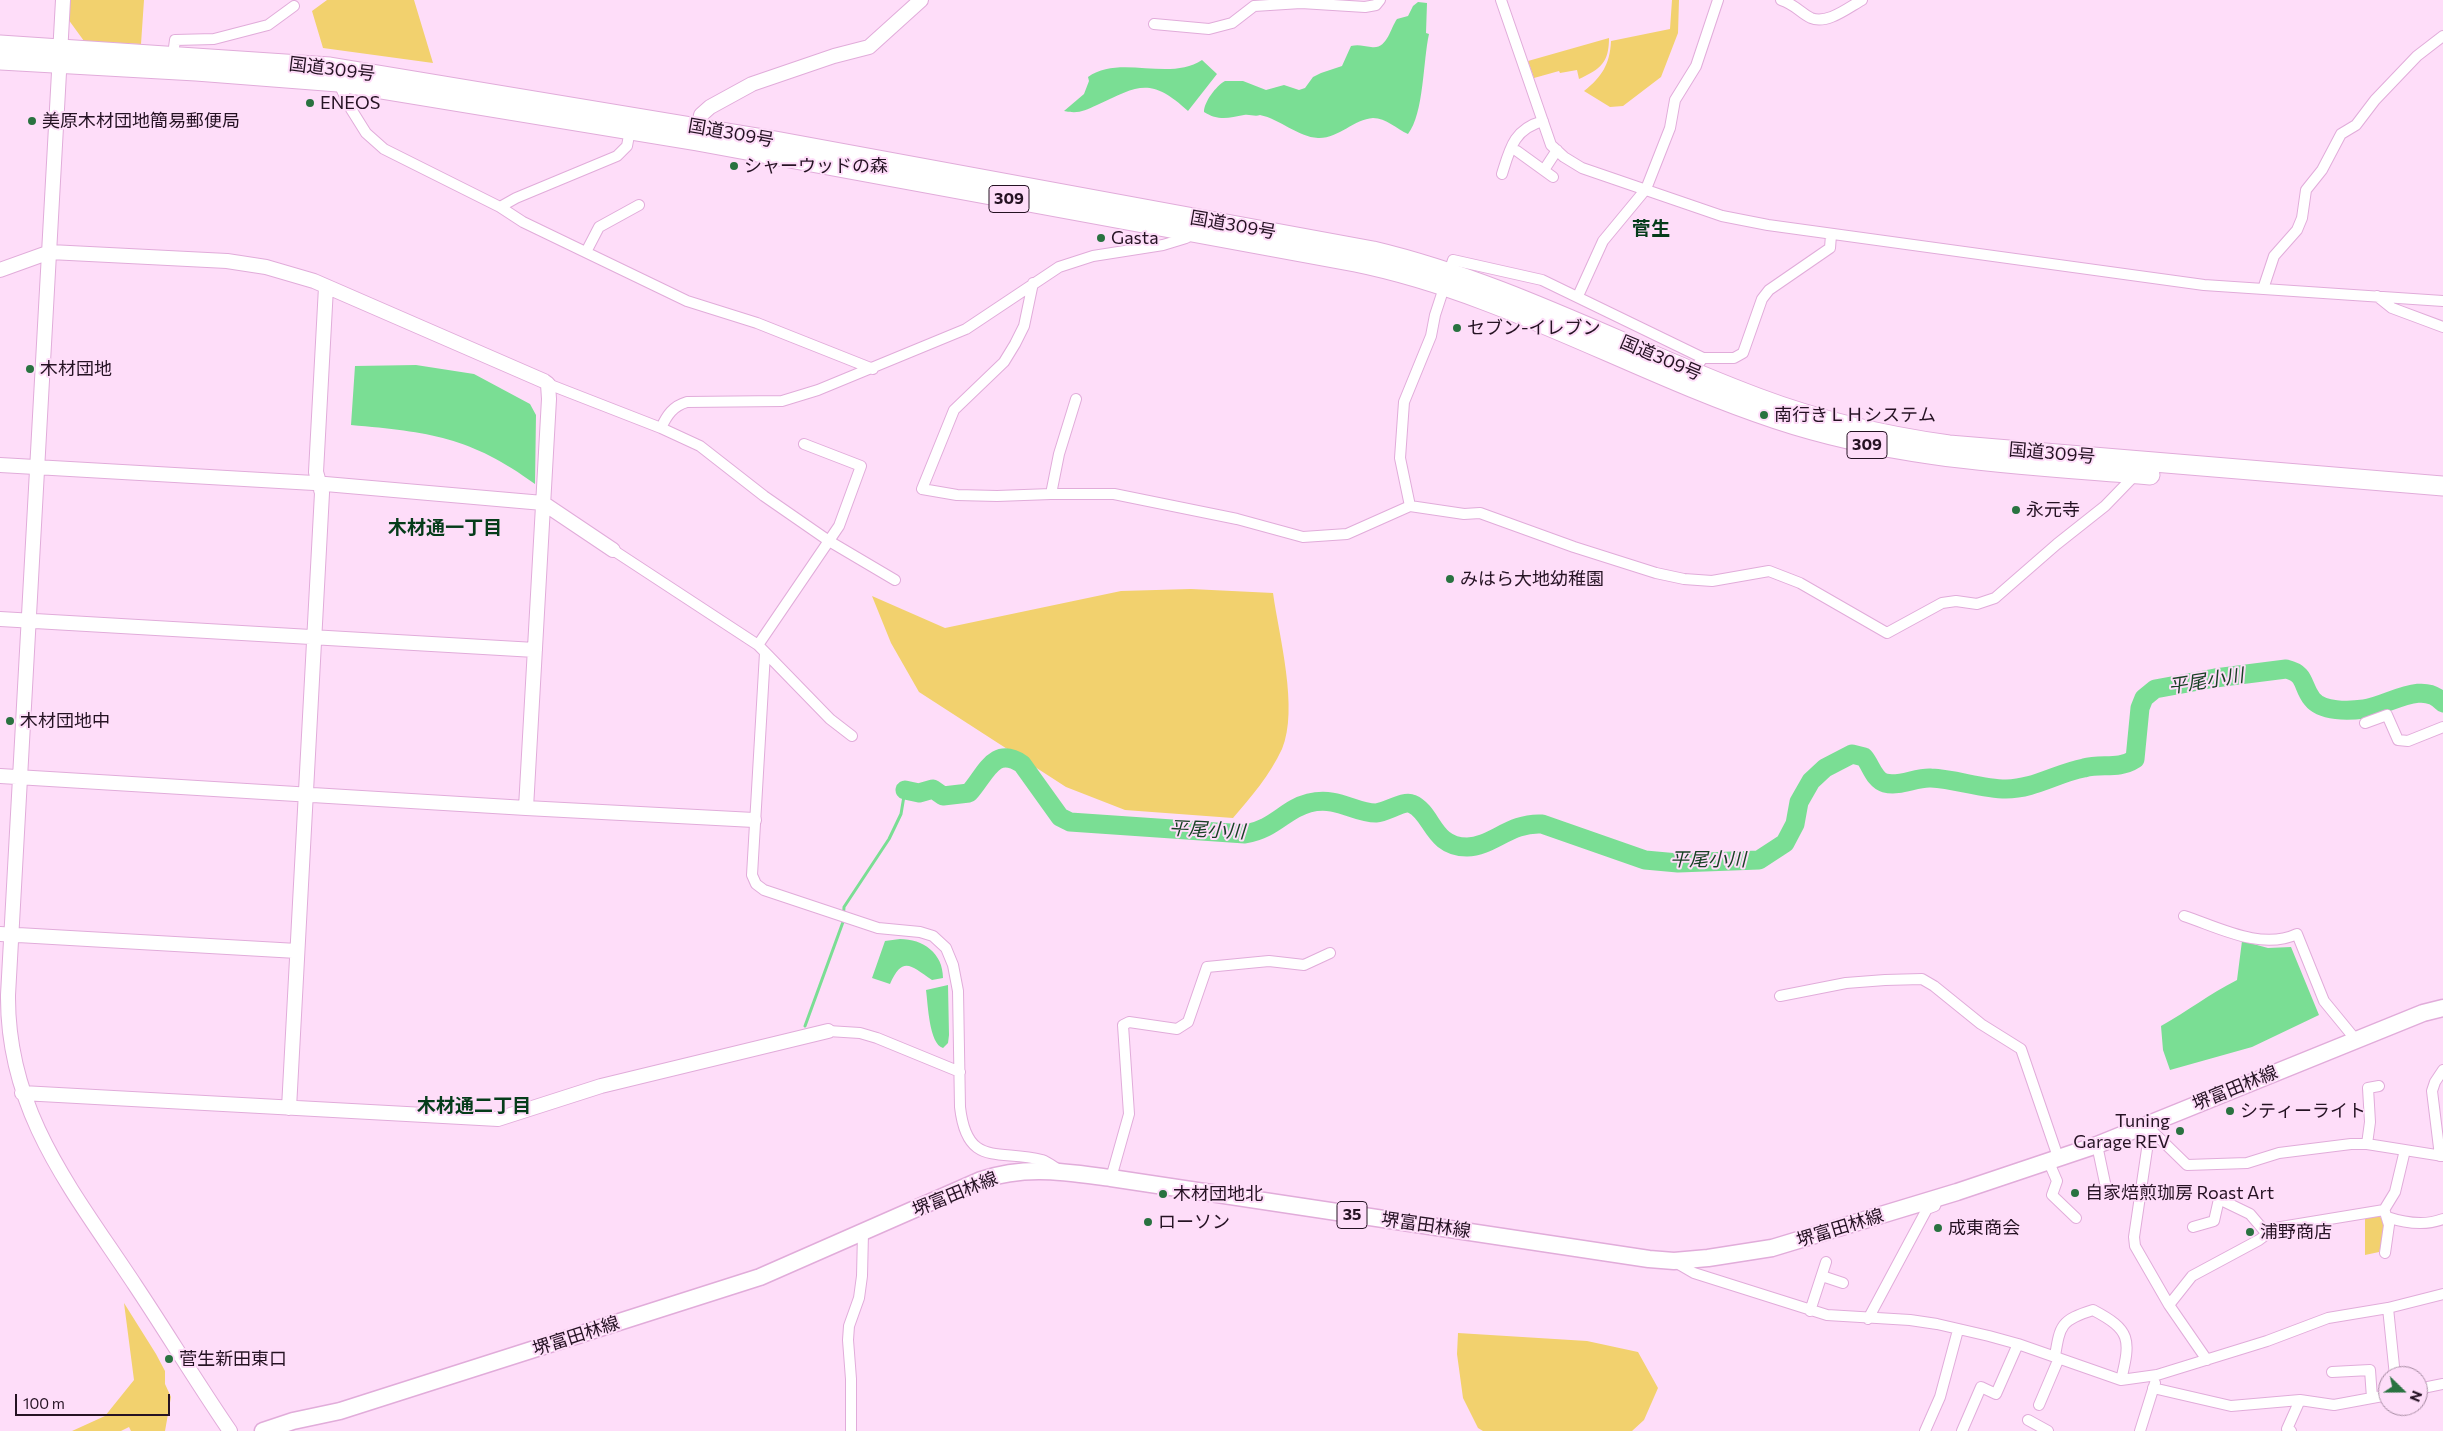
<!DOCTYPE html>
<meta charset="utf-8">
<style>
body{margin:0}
#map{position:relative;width:2443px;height:1431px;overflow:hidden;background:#feddf9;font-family:Commissioner,sans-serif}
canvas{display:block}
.north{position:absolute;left:2378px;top:1366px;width:50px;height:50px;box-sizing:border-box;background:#feddf9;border:1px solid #a78ca3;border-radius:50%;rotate:112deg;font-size:14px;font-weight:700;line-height:20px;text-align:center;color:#251223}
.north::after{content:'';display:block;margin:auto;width:18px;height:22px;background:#297240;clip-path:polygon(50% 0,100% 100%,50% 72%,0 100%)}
.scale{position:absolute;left:15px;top:1394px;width:155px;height:22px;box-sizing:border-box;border:2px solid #251223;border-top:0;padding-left:6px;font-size:15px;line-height:18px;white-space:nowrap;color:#251223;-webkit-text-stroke:4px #feddf9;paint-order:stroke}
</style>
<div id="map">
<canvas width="2443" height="1431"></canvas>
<div class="north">N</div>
<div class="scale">100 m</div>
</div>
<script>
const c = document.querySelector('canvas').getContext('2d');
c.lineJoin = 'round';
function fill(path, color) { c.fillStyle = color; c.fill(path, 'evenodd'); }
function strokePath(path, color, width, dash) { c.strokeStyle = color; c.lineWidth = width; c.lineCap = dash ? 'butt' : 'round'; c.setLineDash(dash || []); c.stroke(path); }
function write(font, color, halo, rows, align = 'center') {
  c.font = font + ' Commissioner,"Noto Sans JP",sans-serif'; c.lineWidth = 4; c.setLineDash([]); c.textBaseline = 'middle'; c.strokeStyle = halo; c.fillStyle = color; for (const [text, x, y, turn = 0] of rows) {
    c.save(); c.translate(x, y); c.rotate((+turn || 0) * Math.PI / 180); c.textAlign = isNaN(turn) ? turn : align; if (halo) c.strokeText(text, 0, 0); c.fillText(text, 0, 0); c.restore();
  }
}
fill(new Path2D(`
 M70,0h74l-3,44 -57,-3 -16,-22z
 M327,0h87l19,63 -110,-15 -11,-37z
 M1672,0h7l-1,33 -17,44 -38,29 -13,1 -26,-16c18,-14 26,-27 27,-50l59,-12z
 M1609,38c0,24 -8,31 -30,41l-2,-9 -17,3 -1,-2 -25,7 -6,-17z
 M1191,589l82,4c6,43 26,116 9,156 -12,26 -31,48 -49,69l-108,-8 -59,-23 -147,-95 -28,-49 -19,-47 73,32 176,-37z
 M2377,1215l6,4v21l-4,12 -14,3v-38z
 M124,1303l32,51 9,17v13l6,13 -6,34h-34l-2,-4 -8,4h-49l33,-15 29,-36z
 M1458,1333l129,8 51,11 20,36 -14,32 -12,11h-149l-5,-3 -15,-30 -6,-44z`), '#f2d16e');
fill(new Path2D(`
 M1418,2l9,1 -1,30 3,1c-6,26 -5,80 -21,100 -11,-5 -22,-16 -35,-16 -19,1 -35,21 -55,20 -20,-1 -38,-19 -58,-23 -5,2 -10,-1 -16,0 -15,3 -26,6 -40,-3 0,-10 12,-26 21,-31h18l23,9 18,-5 15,5 6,-2 8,-11 8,-4 21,-7 9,-20c7,-2 13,0 20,1 16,3 19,-18 26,-28l11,-3 5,-10z
 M1202,60l15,14 -29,37c-38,-35 -50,-25 -91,-6 -13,6 -19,9 -33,6l20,-17 5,-13 -1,-4c32,-23 81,5 114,-17z
 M416,365l58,9 56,30 6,11 -1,69c-64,-47 -106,-52 -184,-59l4,-59z
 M900,939c23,0 43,14 43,39l-11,2c-21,-14 -29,-25 -42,4l-18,-6 13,-37z
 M2242,941l26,7 23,-1 28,68 -67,32 -82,23 -7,-20 -2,-24c27,-15 48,-32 76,-46z
 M948,985l1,50 -1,8 -5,5c-14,-4 -15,-44 -17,-58z`), '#7ade94');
strokePath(new Path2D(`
 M805,1026l38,-104 1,-15 45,-68 12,-25 4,-24`), '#7ade94', 3);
strokePath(new Path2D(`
 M905,790l14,3 14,-4 10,7 26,-3c17,-19 25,-48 53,-29l38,53 10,5 175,12c30,-5 40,-25 64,-31 29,-7 45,10 67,10 11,-1 28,-13 36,-9 21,9 20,43 55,43 25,0 43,-25 75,-23l103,36 33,3 81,-3 26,-17 10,-19 4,-22 12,-21 14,-13 27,-14 12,3c7,8 10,23 21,26 15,4 31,-6 46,-5 25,1 50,11 75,11 28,0 51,-16 78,-21 18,-5 34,2 51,-9l5,-51 4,-10 11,-9 60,-11 71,-9c21,5 15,16 26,30 10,13 37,12 52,10 24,-3 59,-30 79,-6`), '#7ade94', 19);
const street = new Path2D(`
 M1501,0l50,145 13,12 18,11 140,48 46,9 436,60 239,16
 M1781,0c15,5 18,12 30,18 16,7 38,-11 51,-18
 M1154,24l55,5 23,-6 22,-17 47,-3 64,4 11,-2 4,-5
 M173,55l2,-15 39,-1 54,-14 26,-19
 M338,82l13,27 15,24 18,16 116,58 23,15 164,79 70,22 116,46
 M1517,151l36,26
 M1544,170l13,-20
 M1502,174c8,-26 12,-45 41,-53
 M500,207l16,-9 101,-42 10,-10 3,-16
 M586,252l13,-25 40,-22
 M1033,283l-9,43 -9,18 -11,18 -50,48 -32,79 35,6 40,1 54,-2h63l123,25 66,18 44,-3 63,-28 54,8 16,-1 94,34 82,26 28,6 28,2 57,-10 31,12 87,50 55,-30 14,-2 21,3 18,-6 62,-54 48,-38 31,-32
 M2263,289l11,-33 23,-26 5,-12 4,-28 16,-20 19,-36 15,-9 19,-25 42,-44 26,-20
 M1578,296l25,-55 43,-52 24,-61 5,-28 21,-34 22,-66
 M2377,296l15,12 51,19
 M1692,372l11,-14h31l9,-5 19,-54 7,-9 61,-42 1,-13
 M548,384l113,44 39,18 64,50 65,45 66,39
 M661,428c6,-13 12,-22 26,-26l95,-1 36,-11 148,-61 93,-62 34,-11 70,-11 23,-7 8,-5
 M1051,494l8,-40 17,-55
 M1410,506l-10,-48 4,-56 27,-66 4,-21 18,-55 89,20 161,78
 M613,550l145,95 72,74 22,17
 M758,645l81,-119 22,-60 -57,-22
 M765,653l-13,222 4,9 8,6 114,38 42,4 13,4 13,12 7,17 5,26 2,116c7,61 38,42 82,53 6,2 12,7 17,10
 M2365,723l22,-8 11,25 10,1 35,-14
 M2184,916c34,11 77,35 113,18l27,67 32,39
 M1780,996l66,-13 39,-3 37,-1 12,7 47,38 40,25 37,108
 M828,1031l32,2 17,5 83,34
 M2147,1123l3,6 37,36 60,-2 32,-10 72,-9h16l76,12
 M2150,1129l-16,108 1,9 34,59 38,55
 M2367,1144l3,-22 -2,-34 11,-2
 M2097,1145l8,38
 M2440,1156l-8,-65 3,-9 8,-12
 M2048,1160l9,21 -5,14 24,23
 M1111,1178l18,-64 -6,-89 6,-3 48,7 11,-7 19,-55 62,-6 35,4 26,-12
 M2387,1217c18,6 38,9 56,2
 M2193,1227l21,-6 5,-22 31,15 17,20
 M2385,1253l4,-28 -4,-13
 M1675,1262l19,11 133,42 83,5 27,4 52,12 29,8 103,36 36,-5 110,-34 61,-23 60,-10 55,-14
 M1822,1276l21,7
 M2169,1305l23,-29 67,-36 16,-12 109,-18 11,-18 10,-42
 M2388,1308l7,68
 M1810,1311l16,-49
 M1868,1319l59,-110 8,-3 1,-3
 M2055,1356c5,-31 6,-36 38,-46 38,20 38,29 28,70
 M2332,1372l38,-2 2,28
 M2153,1388l78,18 69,-6 34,5 54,-10
 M2418,1389l25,-5
 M2039,1405l20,-47
 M2028,1420l20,11
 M851,1431v-52l-3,-39 1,-14 10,-28 3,-22 1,-43
 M1925,1431l15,-34 18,-67
 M1962,1431l19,-44 15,7 22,-50
 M2140,1431l15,-48
 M2291,1431l-4,-2 13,-29`);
const secondary = new Path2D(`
 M63,0l-55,995c-1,118 65,196 127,290 32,48 62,98 95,146
 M698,136l3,-21 9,-8 42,-23 82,-28 35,-9 52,-47
 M0,270l50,-18 177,9 39,6 48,14 230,100 4,3 1,15 -23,409 -526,-32
 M0,465l314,18 229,20 70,47
 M0,619l535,31
 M526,808l228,12
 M0,934l297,17
 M22,1093l476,26 103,-33 227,-55
 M289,1108l33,-615 -6,-21 10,-185`);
const primary = new Path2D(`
 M263,1431l30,-10 47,-10 420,-134 221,-97c46,-15 83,-8 130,-2l538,81 25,2 34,-3 64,-10 185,-56 140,-47 326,-132 20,-5`);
const highway = new Path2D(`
 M0,45l330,22 440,73 603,111c135,32 256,99 385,147 61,23 126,38 191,47l494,41
 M0,60l196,11 142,11 359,59 658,121c148,30 279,110 421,157 123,41 246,45 374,56`);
strokePath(street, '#e1acda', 12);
strokePath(secondary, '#e1acda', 16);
strokePath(primary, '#e1acda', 19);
strokePath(highway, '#e1acda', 21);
strokePath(street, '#fff', 10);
strokePath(secondary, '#fff', 14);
strokePath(primary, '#fff', 16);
strokePath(highway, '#fff', 19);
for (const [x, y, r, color] of [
 [310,103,5,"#297240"],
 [32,121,5,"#297240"],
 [734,166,5,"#297240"],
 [1101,238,5,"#297240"],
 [1457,328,5,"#297240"],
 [30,369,5,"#297240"],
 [1764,415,5,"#297240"],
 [2016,510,5,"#297240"],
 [1450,579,5,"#297240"],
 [10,721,5,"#297240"],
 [2230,1111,5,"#297240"],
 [2180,1131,5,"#297240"],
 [2075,1193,5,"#297240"],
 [1163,1194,5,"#297240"],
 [1148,1222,5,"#297240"],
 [1938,1228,5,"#297240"],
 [2250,1232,5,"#297240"],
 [169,1359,5,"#297240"]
]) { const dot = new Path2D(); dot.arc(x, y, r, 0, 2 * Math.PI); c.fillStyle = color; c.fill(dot); strokePath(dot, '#feddf9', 2); }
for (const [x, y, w] of [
 [1009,199,40],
 [1867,445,40],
 [1352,1215,30]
]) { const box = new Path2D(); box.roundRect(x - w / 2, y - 13.5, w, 27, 4); c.fillStyle = '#feddf9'; c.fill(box); strokePath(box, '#251223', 1); }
write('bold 16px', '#251223', null, [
 ["309",1009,199],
 ["309",1867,445],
 ["35",1352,1215]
]);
write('18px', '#251223', '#feddf9', [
 ["国道309号",332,69,7],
 ["国道309号",731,133,10],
 ["国道309号",1233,225,10],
 ["国道309号",1661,358,23],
 ["国道309号",2052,453,5],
 ["堺富田林線",2235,1088,-22],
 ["堺富田林線",955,1194,-22],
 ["堺富田林線",1426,1225,8],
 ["堺富田林線",1840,1228,-17],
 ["堺富田林線",576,1336,-18]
]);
write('18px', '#251223', '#feddf9', [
 ["ENEOS",320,103],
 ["美原木材団地簡易郵便局",42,121],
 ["シャーウッドの森",744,166],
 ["Gasta",1111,238],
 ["セブン-イレブン",1467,328],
 ["木材団地",40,369],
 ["南行きＬＨシステム",1774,415],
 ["永元寺",2026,510],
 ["みはら大地幼稚園",1460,579],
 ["木材団地中",20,721],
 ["シティーライト",2240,1111],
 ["Tuning",2170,1121,"right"],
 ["Garage REV",2170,1142,"right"],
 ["自家焙煎珈房 Roast Art",2085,1193],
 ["木材団地北",1173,1194],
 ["ローソン",1158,1222],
 ["成東商会",1948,1228],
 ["浦野商店",2260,1232],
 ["菅生新田東口",179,1359]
], 'left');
write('bold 19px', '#053c1a', '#feddf9', [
 ["菅生",1651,229],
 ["木材通一丁目",445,528],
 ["木材通二丁目",474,1106]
]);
write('italic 19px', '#184124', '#feddf9', [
 ["平尾小川",2206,681,-9],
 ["平尾小川",1207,830,3],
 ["平尾小川",1708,860]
]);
</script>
